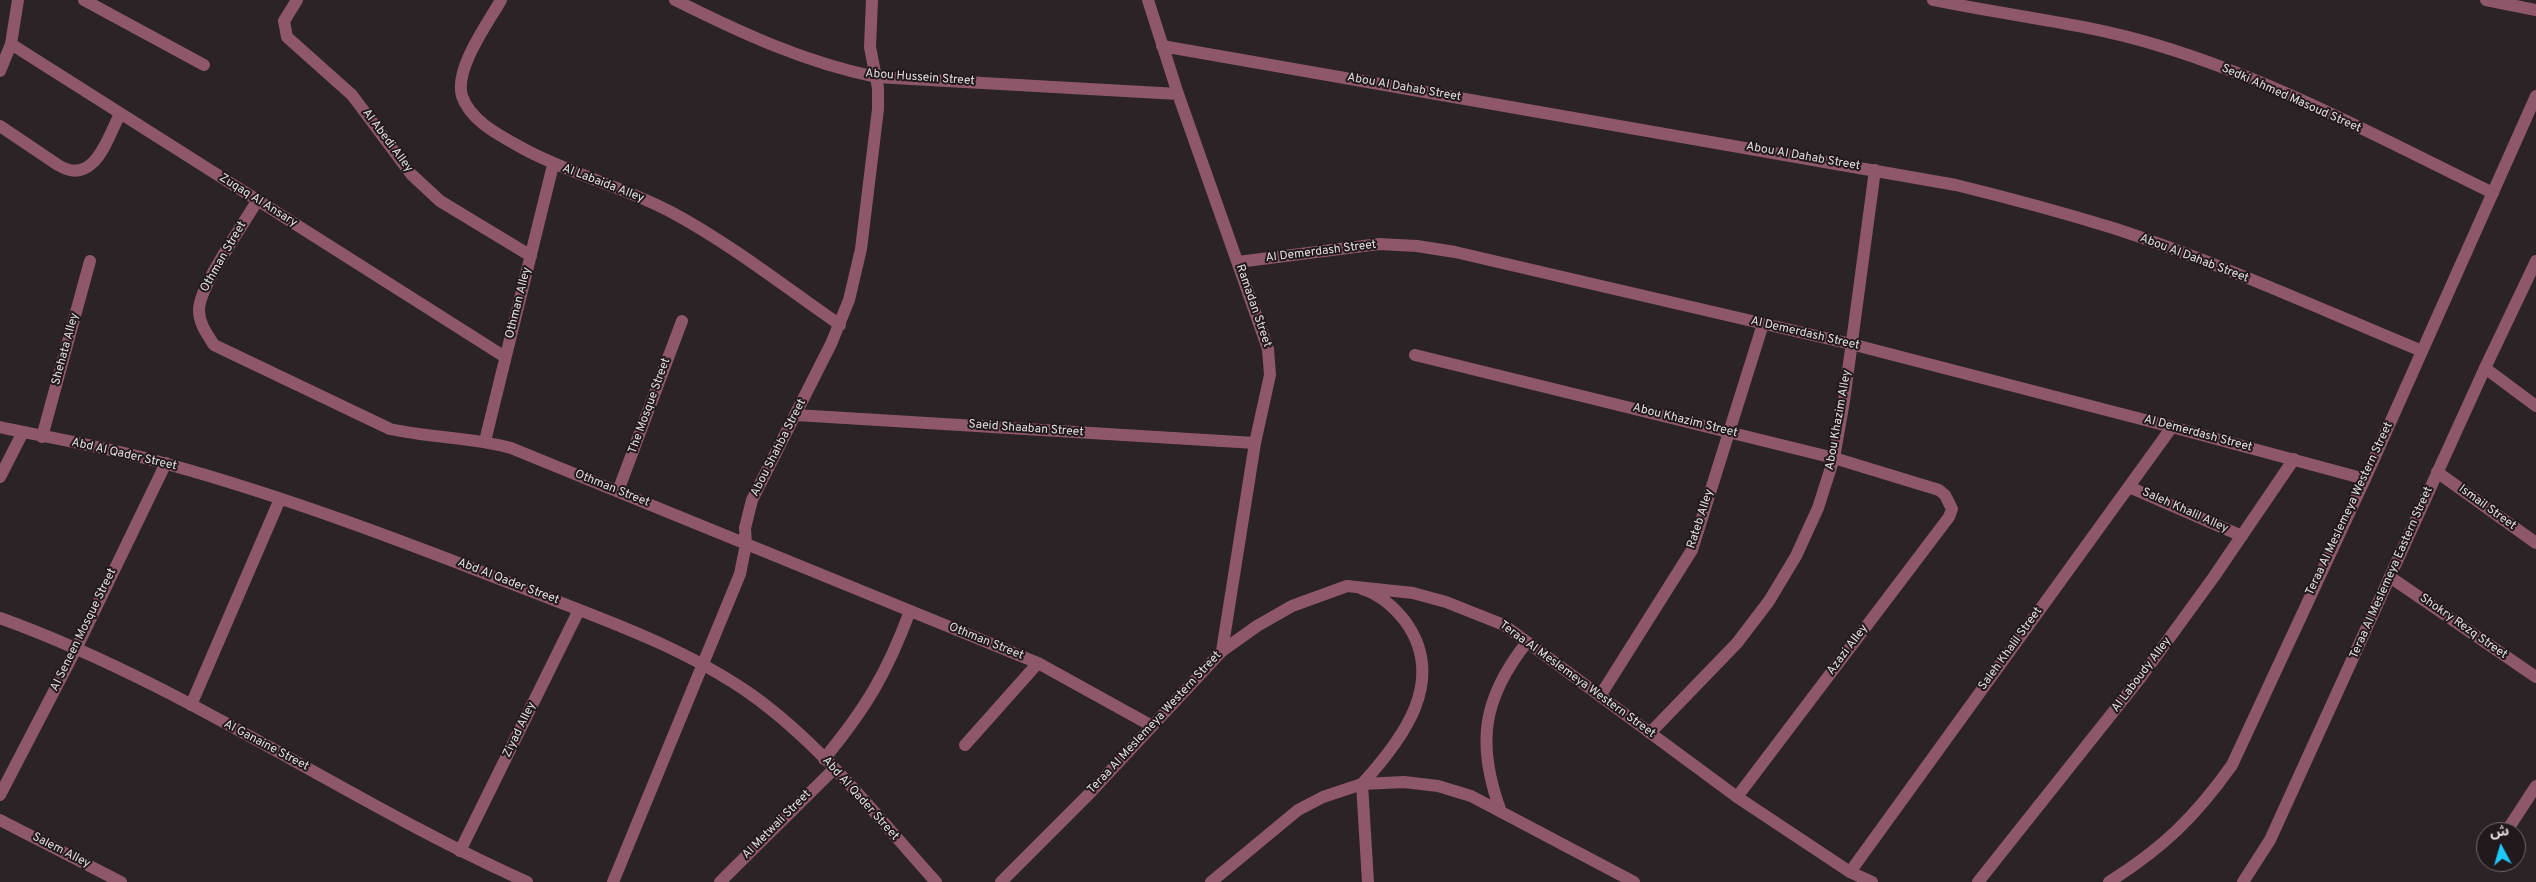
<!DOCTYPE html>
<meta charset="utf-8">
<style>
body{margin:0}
#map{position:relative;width:2536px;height:882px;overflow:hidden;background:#2b2325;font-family:Overpass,"Noto Sans Arabic",sans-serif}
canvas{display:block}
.north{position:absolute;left:2476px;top:822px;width:50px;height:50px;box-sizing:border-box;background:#21191c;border:1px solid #6f686a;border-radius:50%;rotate:354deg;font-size:14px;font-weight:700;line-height:20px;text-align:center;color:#e3dedf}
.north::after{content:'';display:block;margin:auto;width:18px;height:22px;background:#1ec9fd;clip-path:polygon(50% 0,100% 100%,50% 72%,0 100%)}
</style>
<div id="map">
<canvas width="2536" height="882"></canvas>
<div class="north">ش</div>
</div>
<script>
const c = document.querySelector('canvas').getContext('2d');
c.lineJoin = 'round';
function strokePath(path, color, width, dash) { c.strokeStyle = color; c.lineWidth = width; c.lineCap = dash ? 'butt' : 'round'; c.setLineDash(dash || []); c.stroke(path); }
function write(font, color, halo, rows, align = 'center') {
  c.font = font + ' Overpass,sans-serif'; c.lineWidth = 4; c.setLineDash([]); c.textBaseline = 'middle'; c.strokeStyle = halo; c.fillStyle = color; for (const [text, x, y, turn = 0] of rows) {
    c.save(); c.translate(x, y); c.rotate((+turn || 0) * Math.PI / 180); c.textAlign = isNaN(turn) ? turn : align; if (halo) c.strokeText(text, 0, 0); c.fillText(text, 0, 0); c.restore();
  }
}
strokePath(new Path2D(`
 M84,0l120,65
 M297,0l-13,21 3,16 65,58 59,79 29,27 91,55
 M501,0c-13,23 -47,69 -39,96 9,26 39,40 62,53 48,26 101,38 149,64 59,32 112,74 167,112
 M675,0c66,33 129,62 201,77l302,17
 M1148,0l30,94 90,255 2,26 -15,68 -33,208
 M1933,0c76,16 153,23 227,46 116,35 224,94 333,147
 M2486,0l50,10
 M11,44l494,313
 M1162,46l794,139c53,13 105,27 157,43 105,34 207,81 309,123
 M0,71l11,-27 7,-44
 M0,126l58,39c36,22 49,-26 62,-51
 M257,201c-13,23 -58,85 -58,109 0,14 8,24 15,35l176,84c41,9 81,8 121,19l527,215 114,63
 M1238,262l141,-18 38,2 38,6 396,92 321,83 193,52
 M1415,355l419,103 105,32 6,5 7,14 -3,8 -212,280
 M2485,368l51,38
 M796,415l459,28
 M0,427c56,12 112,21 167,37 120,33 238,78 353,123 80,31 162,59 232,108 71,51 126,123 184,187
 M42,437l48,-176
 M485,441l68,-276
 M2437,472l99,71
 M0,477l23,-45
 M2129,487l113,49
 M618,491l64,-170
 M2390,577l146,100
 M0,618c186,67 348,184 527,264
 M1600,696l92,-146 71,-226
 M191,705l89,-206
 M1650,733l87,-90 32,-42 27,-45 22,-48 16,-50 10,-57 31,-231
 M965,745l73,-82
 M824,759c42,-51 63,-86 86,-148
 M1362,784l6,98
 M0,795l76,-146 90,-186
 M0,820l121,62
 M2506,832l30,-46
 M460,851l119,-241
 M1850,872l322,-445
 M613,882l127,-308 6,-30 -1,-16 7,-28 79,-156 18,-44 12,-51 17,-140v-21l-8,-41 2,-47
 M720,882l114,-113
 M1978,882l163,-205 72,-99 81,-119`), '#8e576a', 12);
strokePath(new Path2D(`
 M1362,589c17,5 32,18 43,32 43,59 -2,118 -43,163
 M1501,812c-25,-68 -19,-113 26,-170
 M1001,882l89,-89 132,-142 35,-25 35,-20 55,-20 66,7 33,9 58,23 233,172 113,75 22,10
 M1211,882l87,-72 25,-13 39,-13 42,-2 34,4 33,10 163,86
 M2109,882c54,-34 86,-65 123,-117l133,-286 171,-383
 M2243,882l27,-42 215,-472 51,-107`), '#8e576a', 12);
write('12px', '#e3dedf', '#21191c', [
 ["Abou Hussein Street",920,78,4],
 ["Abou Al Dahab Street",1404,88,10],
 ["Sedki Ahmed Masoud Street",2291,99,24],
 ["Al Abedi Alley",387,141,53],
 ["Abou Al Dahab Street",1803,157,10],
 ["Al Labaida Alley",603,184,21],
 ["Zuqaq Al Ansary",258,201,32],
 ["Al Demerdash Street",1321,252,-7],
 ["Othman Street",224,257,-60],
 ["Abou Al Dahab Street",2194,259,21],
 ["Othman Alley",519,303,-76],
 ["Ramadan Street",1253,306,71],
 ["Al Demerdash Street",1805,334,13],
 ["Shehata Alley",66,349,-75],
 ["The Mosque Street",650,406,-70],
 ["Abou Khazim Alley",1839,420,-80],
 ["Abou Khazim Street",1685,421,14],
 ["Saeid Shaaban Street",1026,429,4],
 ["Al Demerdash Street",2198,434,15],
 ["Abou Shahba Street",779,448,-63],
 ["Abd Al Qader Street",124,455,13],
 ["Othman Street",612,489,22],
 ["Ismail Street",2487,508,36],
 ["Teraa Al Meslemeya Western Street",2350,509,-65],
 ["Saleh Khalil Alley",2185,511,24],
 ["Rateb Alley",1701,519,-72],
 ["Teraa Al Meslemeya Eastern Street",2392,573,-66],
 ["Abd Al Qader Street",508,582,21],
 ["Shokry Rezq Street",2463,627,35],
 ["Al Seneen Mosque Street",84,630,-64],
 ["Othman Street",986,642,22],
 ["Saleh Khalil Street",2011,649,-54],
 ["Azazi Alley",1848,650,-53],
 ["Al Laboudy Alley",2142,675,-53],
 ["Teraa Al Meslemeya Western Street",1577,680,36],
 ["Teraa Al Meslemeya Western Street",1155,723,-47],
 ["Ziyad Alley",520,730,-64],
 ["Al Ganaine Street",266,746,28],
 ["Abd Al Qader Street",860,799,48],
 ["Al Metwali Street",777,825,-45],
 ["Salem Alley",61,851,27]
]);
</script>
